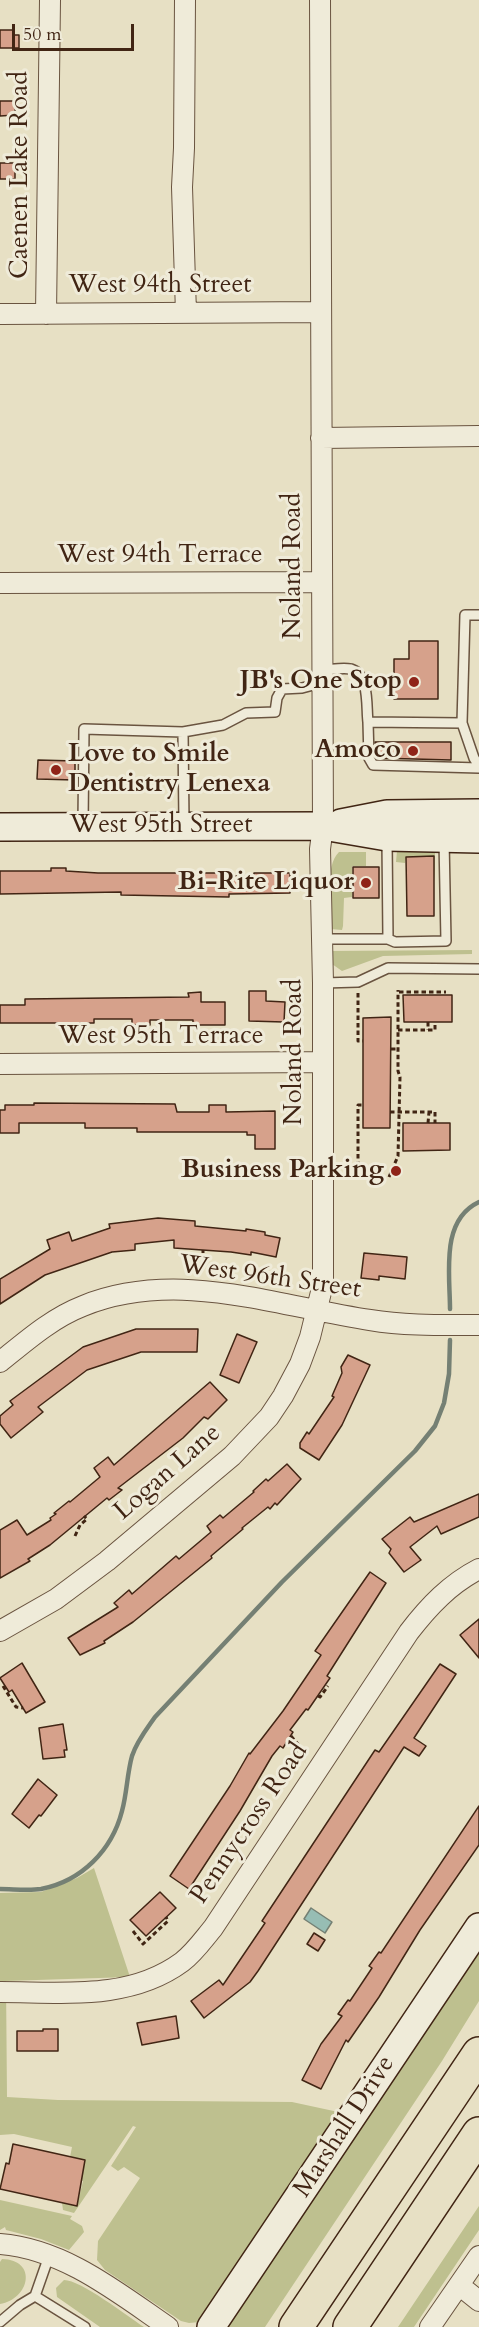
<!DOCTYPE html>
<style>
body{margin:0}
#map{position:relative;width:479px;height:2327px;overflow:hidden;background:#e7e0c4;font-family:Cardo,serif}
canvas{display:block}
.scale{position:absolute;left:12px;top:24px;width:122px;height:27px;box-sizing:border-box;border:3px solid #412514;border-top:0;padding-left:8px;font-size:18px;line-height:21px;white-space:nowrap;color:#412514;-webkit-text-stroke:4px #efebd9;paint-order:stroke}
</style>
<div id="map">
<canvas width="479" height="2327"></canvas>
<div class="scale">50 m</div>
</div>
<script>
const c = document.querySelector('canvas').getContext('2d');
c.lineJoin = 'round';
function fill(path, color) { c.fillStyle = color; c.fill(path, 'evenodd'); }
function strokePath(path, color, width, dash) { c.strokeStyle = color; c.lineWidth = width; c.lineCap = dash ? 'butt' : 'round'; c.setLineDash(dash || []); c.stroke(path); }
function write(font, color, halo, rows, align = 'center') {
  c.font = font + ' Cardo,serif'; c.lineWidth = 6; c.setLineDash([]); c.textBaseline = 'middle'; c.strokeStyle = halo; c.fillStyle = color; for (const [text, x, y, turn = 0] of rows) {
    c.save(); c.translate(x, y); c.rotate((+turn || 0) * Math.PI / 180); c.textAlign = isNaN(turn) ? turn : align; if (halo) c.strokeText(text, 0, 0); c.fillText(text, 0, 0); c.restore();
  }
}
fill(new Path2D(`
 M397,851l38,1v30l-2,-25h-27l-1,6 -9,-1z
 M339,852h27v14h-14v31l-8,1 -1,28 -1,4 -11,-1c0,-20 -7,-63 8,-77z
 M472,950v4l-89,2 -41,15 -10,-7 -3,-13z
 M94,1868l36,109 -124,4 1,116 51,3 234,2 51,11 -143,209 -11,1 -8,-2 -76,-51 -8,-10 1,-19 42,-63 -16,-11 -6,4 -7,-5 25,-39 -3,-1 -59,87 -11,-3 -1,-7 15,3 6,-25 -3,-1 4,-20 -14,-3 2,-10 -58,-13 -14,1v-242l41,-1 36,-14z
 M479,1944v57l-37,60 -177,266h-42z
 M0,2200l72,16 -2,3 12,7 2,6 -15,18 -28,-11 -35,-9 -1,-3 -5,3z
 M479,2206v24l-65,97h-16z
 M2,2259c36,1 28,40 -2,45v-42z
 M64,2280c17,0 63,36 80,47h-44l-43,-30 -1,-9z`), '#bec08f');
const water = new Path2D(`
 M311,1908l21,14 -7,11 -21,-14z`);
fill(water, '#97bdb4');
strokePath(water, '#758074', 1.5);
strokePath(new Path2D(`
 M450,1309c0,-35 -10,-89 29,-107
 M0,1889c13,0 28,2 41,0 41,-8 71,-39 81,-78 5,-18 5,-37 10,-55 5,-15 14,-26 23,-39l127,-135 133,-131 20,-25 9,-23 5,-29 1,-34`), '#758074', 4.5);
const building = new Path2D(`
 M0,30h14v5h5v13h-19z
 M0,101h15v14l-15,1z
 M0,163h15v16h-15z
 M409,641h29v58h-44v-40h15z
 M375,742h76v18l-74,-2z
 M38,760l37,1v19l-38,-1z
 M434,856v60h-27l-1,-59z
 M353,867h26v31h-26z
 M51,868h15v3l32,2h131v3h25v-3h36v20l-61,1v3l-108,-2v-3l-121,2v-23h51z
 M249,991h17v10l19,1 -1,20 -35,-1z
 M201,992v10h24v23h-32v-5h-43v5h-18v-6h-38v4h-94v-18h25v-6l164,-2 -1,-4z
 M403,995h49v27h-48z
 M391,1017l-1,111h-27v-110z
 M34,1103l141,1 2,8h32v-7h17v7l49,-1v38h-20v-14h-8v-3h-110v-4h-52v-5h-66v10h-19v-23h5v-5h29z
 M403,1123h47v27l-47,1z
 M158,1218l37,3v5l51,5v-2l19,3v3l15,3 -4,19 -25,-5v3l-20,-3 -57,-4v-8l-39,4v6l-23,2 -67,23 -45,29v-25l50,-30 -3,-9 22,-8 3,9 38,-13 -1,-4z
 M364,1253l43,4 -2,22 -26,-3v4l-18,-2z
 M136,1329h62l-1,23h-56l-54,18 -49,37 5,5 -32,26 -11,-14v-8l13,-11 -3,-4 73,-54z
 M237,1334l20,8 -18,41 -19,-8z
 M348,1355l22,10 -28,60 -23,35 -19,-12v-5l7,-11 2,2 25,-37 -2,-1 10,-23 -1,-6z
 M210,1382l17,18 -19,19 -4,-2 -21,21 -65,50 4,2 -13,10 -2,-2 -57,47 -22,14 2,2 -30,17v-48l17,-10 10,15 24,-15 -1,-2 6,-4 -2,-1 15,-12 1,1 30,-25 -6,-9 14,-11 6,8z
 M287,1464l14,15 -24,26 -2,-2 -5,6 -2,-2 -26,21 1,1 -32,27 1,2 -79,64 -29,19 1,2 -25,12 -12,-17 50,-31 -4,-4 15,-13 3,4 44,-38 3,3 32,-27 -4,-6 13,-11 3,3 31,-26 -1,-1 13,-12 2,2z
 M479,1494v23l-38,17 -4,-8 -27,21 11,13 -17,12 -15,-19 2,-4 -9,-10 28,-22 4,5z
 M370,1572l16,11 -59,93 3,2 -22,32 -2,-1 -16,21 3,2 -10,16 -3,-2 -8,10 -32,55 -51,78 -19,-13 60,-90 19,-33 1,1 33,-43 38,-56 -6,-4z
 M479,1619v39l-19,-23z
 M22,1663l23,39 -19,11 -14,-23 -3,2 -9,-14z
 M440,1664l16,10 -42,64 12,8 -7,10 -15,-9 -146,224 -8,11 -46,36 -13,-17 28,-21 4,5 42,-62 -3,-2 113,-171 4,2z
 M63,1724l4,26h-3l1,7 -22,2 -4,-31z
 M38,1779l19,16 -16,21 -2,-1 -10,13 -17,-14z
 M479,1806v39l-59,85 -41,67 -31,45 -2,-2 -25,49 -19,-9 19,-36 21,-28 -4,-2 10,-14 2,1 22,-33 -3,-2 10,-14 2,1z
 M160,1892l16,16 -30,28 -16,-16z
 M314,1933l11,7 -7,11 -11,-7z
 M176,2016l3,22 -37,7 -5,-22z
 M43,2029h15v22h-41v-20h26z
 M13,2144l72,16 -8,46 -77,-17 6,-26 3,1z`);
fill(building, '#d6a18b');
strokePath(building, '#412514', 1.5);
const lane = new Path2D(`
 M321,670c9,0 21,-3 30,-1 19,6 15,38 17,53l94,1 12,35 5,8
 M368,722l1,36 4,7 106,3
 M462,723l3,-108h14
 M183,732l40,-7 23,-12 29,-1 2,-14 5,-9 20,-1 19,-5
 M83,824l1,-95 99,3 1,92
 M321,939h67l-1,-98
 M388,939l7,3 51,-1 -2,-101
 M323,983l35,-1 30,-14 91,1
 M35,2296l50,31
 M0,2322l20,-17 15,-9 14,-40`);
const street = new Path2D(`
 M185,0l-1,148 -2,39 4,126
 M0,314l320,-2
 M46,314l4,-314
 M321,438l158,-2
 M0,583l321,-1
 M0,1064l323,-2
 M0,1362c26,-21 52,-44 83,-56 93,-38 193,0 287,14 36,6 73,5 109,5
 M0,1631l56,-32 51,-38 125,-105 37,-39 14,-21 17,-32 10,-27 13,-53v-301l-3,-134 3,-23 -3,-826
 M0,1992c62,0 129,9 182,-30 12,-9 21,-22 31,-34l196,-296c20,-26 41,-48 70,-63
 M0,2244c64,5 117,48 168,83
 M459,2285l20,16
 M430,2327l49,-71`);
const secondary = new Path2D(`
 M341,823l46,-9 92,-1
 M0,827l323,-1 64,11 92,2
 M211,2327l268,-400`);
const highway = new Path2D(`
 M296,2327l183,-273
 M350,2327l129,-193`);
strokePath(lane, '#6a5440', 12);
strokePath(street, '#6a5440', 22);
strokePath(secondary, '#412514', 30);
strokePath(highway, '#412514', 36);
strokePath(new Path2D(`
 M290,877h8
 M399,992h47
 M358,993v48h5
 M428,1022v8
 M398,1030h37v-8
 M391,1049h8
 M390,1112h45v11
 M428,1123l1,-11
 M358,1166v-61h5
 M389,1177l9,-21 2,-79 -2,-6v-81
 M203,1253v-3
 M75,1536l5,-11 7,-6 -3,-3
 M3,1686l13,21 7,1
 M318,1696l2,1 8,-11
 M291,1736l7,8 -1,6 -6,10
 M133,1931l10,13 25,-23 -2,-4`), '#412514', 3, [4.5, 3]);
strokePath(lane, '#efebd9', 9);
strokePath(street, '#efebd9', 20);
strokePath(secondary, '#efebd9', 27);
strokePath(highway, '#e7e0c4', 33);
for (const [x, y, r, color] of [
 [414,682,6,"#8f2418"],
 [413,751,6,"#8f2418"],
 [56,770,6,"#8f2418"],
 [366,883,6,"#8f2418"],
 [396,1171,6,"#8f2418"]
]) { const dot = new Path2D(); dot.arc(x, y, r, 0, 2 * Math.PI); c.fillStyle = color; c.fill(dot); strokePath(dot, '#efebd9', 2); }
write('26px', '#412514', '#efebd9', [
 ["Caenen Lake Road",21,175,-90],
 ["West 94th Street",160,286],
 ["West 94th Terrace",160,556],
 ["Noland Road",294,566,-90],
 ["West 95th Street",161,826],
 ["West 95th Terrace",161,1037],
 ["Noland Road",295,1052,-90],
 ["West 96th Street",270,1278,8],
 ["Logan Lane",168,1473,-41],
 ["Pennycross Road",250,1824,-56],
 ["Marshall Drive",345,2127,-57]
]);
write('bold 26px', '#412514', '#efebd9', [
 ["JB's One Stop",402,682],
 ["Amoco",401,751],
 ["Love to Smile",68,755,"left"],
 ["Dentistry Lenexa",68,785,"left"],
 ["Bi-Rite Liquor",354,883],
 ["Business Parking",384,1171]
], 'right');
</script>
